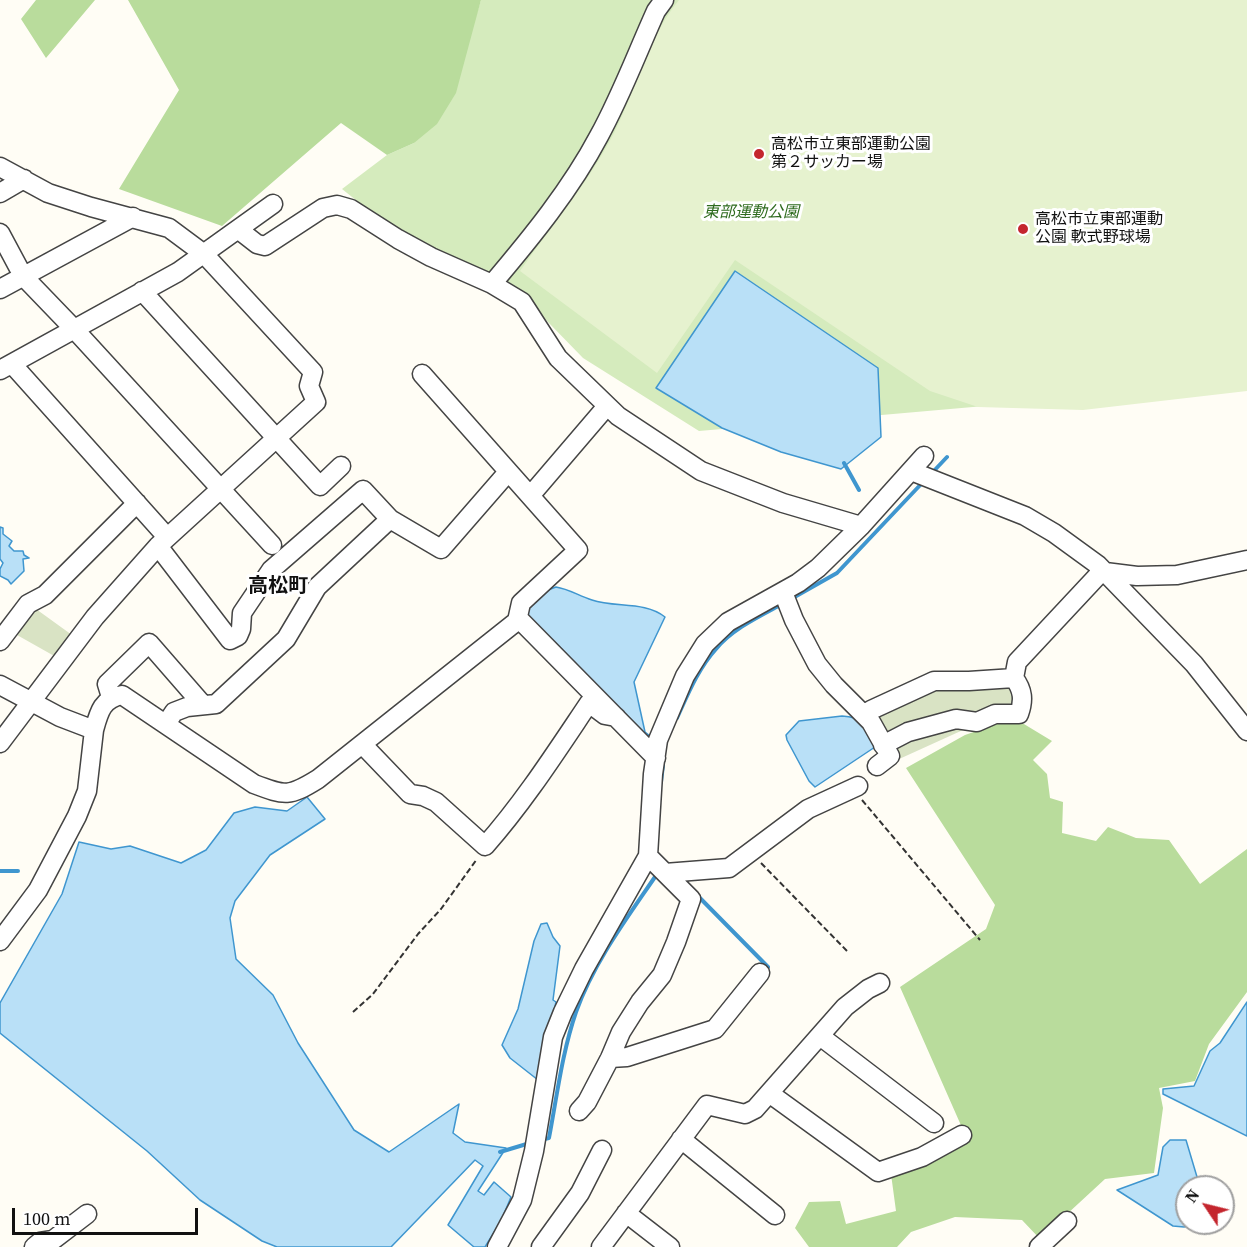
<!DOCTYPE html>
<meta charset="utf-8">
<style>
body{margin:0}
#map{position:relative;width:1247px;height:1247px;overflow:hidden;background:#fffdf5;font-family:"Source Serif 4",serif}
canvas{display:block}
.north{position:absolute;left:1175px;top:1175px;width:60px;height:60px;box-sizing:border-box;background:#fff;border:2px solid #a0a0a0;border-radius:50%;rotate:305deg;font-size:16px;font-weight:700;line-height:24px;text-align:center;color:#111}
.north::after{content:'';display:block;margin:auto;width:21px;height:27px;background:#c4262e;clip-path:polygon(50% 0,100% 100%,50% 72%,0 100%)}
.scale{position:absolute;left:12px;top:1208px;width:186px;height:27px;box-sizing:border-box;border:3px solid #111;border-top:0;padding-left:8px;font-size:18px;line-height:21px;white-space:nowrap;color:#111;-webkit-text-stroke:4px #fff;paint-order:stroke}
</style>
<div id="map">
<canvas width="1247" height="1247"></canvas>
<div class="north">N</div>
<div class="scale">100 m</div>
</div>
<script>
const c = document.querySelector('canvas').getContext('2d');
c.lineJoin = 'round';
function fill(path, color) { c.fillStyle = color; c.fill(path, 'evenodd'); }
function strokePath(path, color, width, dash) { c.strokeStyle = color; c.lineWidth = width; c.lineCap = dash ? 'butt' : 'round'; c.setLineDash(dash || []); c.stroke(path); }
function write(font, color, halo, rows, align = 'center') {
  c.font = font + ' "Source Serif 4","Noto Sans JP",serif'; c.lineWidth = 6; c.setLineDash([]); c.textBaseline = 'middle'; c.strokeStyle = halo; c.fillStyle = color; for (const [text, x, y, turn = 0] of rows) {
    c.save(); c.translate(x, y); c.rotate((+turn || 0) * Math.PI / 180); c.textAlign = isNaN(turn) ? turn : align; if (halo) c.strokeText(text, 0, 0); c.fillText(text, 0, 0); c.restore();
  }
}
fill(new Path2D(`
 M481,0h766v383l-548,48 -116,-73 -73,-75 -119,-55 -49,-39 45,-34 27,-12 54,-101z`), '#d5ebbd');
fill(new Path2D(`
 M36,0h59l-49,58 -25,-39z
 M128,0h353l-25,93 -19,31 -23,19 -27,12 -46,-32 -119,103 -103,-37 60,-99z
 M1014,718l38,23 -19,19 14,14 3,24 13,4 -1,31 34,8 12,-14 28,11 33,2 31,44 47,-35v143l-38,52 -14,37 -36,7 4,20 -9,65 -49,6 -65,60 -18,-19 -67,-3 -44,15 -14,15h-88l-14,-19 14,-26 31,-1 6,23 50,-13 -5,-37 76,-35 -67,-152 86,-58 9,-24 -89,-137 59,-33z`), '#b9dc9c');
fill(new Path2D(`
 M36,609l36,26 -16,22 -39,-22z
 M1012,682l1,26 -15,15 -35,7 -66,30 -22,-49 57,-26z`), '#d9e3c4');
fill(new Path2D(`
 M679,0h568v391l-164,19 -105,-3 -48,-16 -195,-131 -78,113 -137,-102c32,-46 69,-89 95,-140 21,-42 34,-95 64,-131z`), '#e6f2cf');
const water = new Path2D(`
 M735,271l143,97 3,69 -40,32 -60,-17 -59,-24 -66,-40z
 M0,527l3,1v6l9,7 -3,5 5,5h9l1,4 5,3 -6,1 1,12 -13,13 -3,-4 -8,-4v-7l3,-6 -3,-4z
 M556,587c13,2 23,9 36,13 23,8 53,1 73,17l-31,65 11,50 5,4 -5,4 -119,-126v-7l22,-17z
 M842,716c26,2 23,9 33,31l-60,40 -6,-6 -22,-41 -1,-5 13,-14z
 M307,797l18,22 -55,36 -35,46 -5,17 6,41 37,36 25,48 56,87 35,22 70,-48 -6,29 12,9 41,6 -28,43 6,4 10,-13 17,15 -10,24 -16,26h-11l-26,-22 35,-59 -8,-6 -84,87h-114l-15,-6 -62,-41 -53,-49 -147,-118v-30l62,-109 17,-52 32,7 19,-3 51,17 25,-13 28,-37 21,-6 32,4z
 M547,923l6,14 7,9 -7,54 3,2 -18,78 -28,-22 -8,-13 16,-36 16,-68 7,-17z
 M1247,1002v134l-84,-42v-5l31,-3 16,-35 10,-8z
 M1170,1140h16l14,47h-13v36h15l-18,4 -11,-1 -56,-36 41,-15 5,-28z`);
fill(water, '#b9e0f7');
strokePath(water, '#3f96cf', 1.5);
strokePath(new Path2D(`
 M844,463l15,27
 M931,474l16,-17
 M791,599l46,-26 87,-92
 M677,718c11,-24 21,-49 39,-69 16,-20 44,-33 66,-45
 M661,782l2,-17
 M0,871h18
 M697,895l71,72
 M540,1140l9,-2c8,-42 13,-85 27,-126 18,-50 51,-94 81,-138
 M500,1152l30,-9`), '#3f96cf', 4);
const minor = new Path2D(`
 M0,167l48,26 43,14 78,21 35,26 109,118 -4,14 7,16 -158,144 -63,71 -95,126
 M0,193l24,-14
 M239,230l18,14 8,2 58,-38 14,-3 14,4 47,30 33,18 61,27 30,18 36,56 60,58 83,55 82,32 78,23
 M0,233l23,43 52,54 197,215
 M492,284c39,-46 79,-95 107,-148 22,-40 38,-83 57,-125l8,-11
 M0,289l133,-72
 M142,291l178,195 21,-20
 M12,364l155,173
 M0,370l178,-98 95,-68
 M911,471l114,45 29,17 44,32 96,99 53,67
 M530,496l77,-90
 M158,546l72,94 8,-4 3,-7 1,-16 29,-43 92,-80 27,29
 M1105,572l32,4 40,-1 70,-15
 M783,592l11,28 23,44 17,21 37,37 19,34 -13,10
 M517,621h4l135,137
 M0,641l28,-37 17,-9 92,-92
 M0,685l60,32 34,13 -7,61 -10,25 -39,74 -38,51
 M111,697l-4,-13 42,-41 54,62
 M867,717l4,-7 63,-29h35l45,-3
 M166,724l8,-12 13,-5 29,-3 70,-65 31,-52 73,-68 51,30 67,-77
 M94,730c5,-18 8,-31 28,-35l132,89c32,12 35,13 64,-5l199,-158 4,-18 57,-53 -156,-176
 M362,744l48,50 13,2 13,6 49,44c39,-44 71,-94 104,-143l16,12 11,2
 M883,745l25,-13 48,-13 21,3 18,-8h24c5,-14 4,-24 -5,-36l3,-16 86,-92
 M665,873l64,-5 79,-59 50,-23
 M820,1036l114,87
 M610,1058l17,-1 88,-28 45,-56
 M769,1093l109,79 44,-15 40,-22
 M579,1111l8,-9 23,-44 11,-26 19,-30 22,-27 14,-33 15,-43 -43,-43
 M681,1139l94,76
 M626,1213l44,34
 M34,1247l6,-5 13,-2 34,-26
 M497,1247l25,-47 12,-49 19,-114 10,-25 21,-43 64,-113 5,-82 5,-34 27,-64 20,-32 23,-22 70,-39 20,-15 43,-42 63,-70
 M541,1247l39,-54 22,-43
 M601,1247l106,-142 38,9 10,-5 90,-102 23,-18 12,-6
 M1039,1247l28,-26`);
strokePath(minor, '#444', 21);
strokePath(new Path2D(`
 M862,800l118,140
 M761,863l87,89
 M353,1012l20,-18 45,-60 23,-25 36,-50`), '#333', 2, [6, 3]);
strokePath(minor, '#fff', 18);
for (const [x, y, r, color] of [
 [759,154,6,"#c4262e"],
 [1023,229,6,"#c4262e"]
]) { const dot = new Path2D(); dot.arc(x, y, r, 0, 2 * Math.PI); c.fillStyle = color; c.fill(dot); strokePath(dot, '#fff', 2); }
write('16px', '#111', '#fff', [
 ["高松市立東部運動公園",771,145],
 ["第２サッカー場",771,163],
 ["高松市立東部運動",1035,220],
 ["公園 軟式野球場",1035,238]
], 'left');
write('italic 16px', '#2f6b1f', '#fff', [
 ["東部運動公園",751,213]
]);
write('bold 20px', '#111', '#fff', [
 ["高松町",278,587]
]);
</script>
